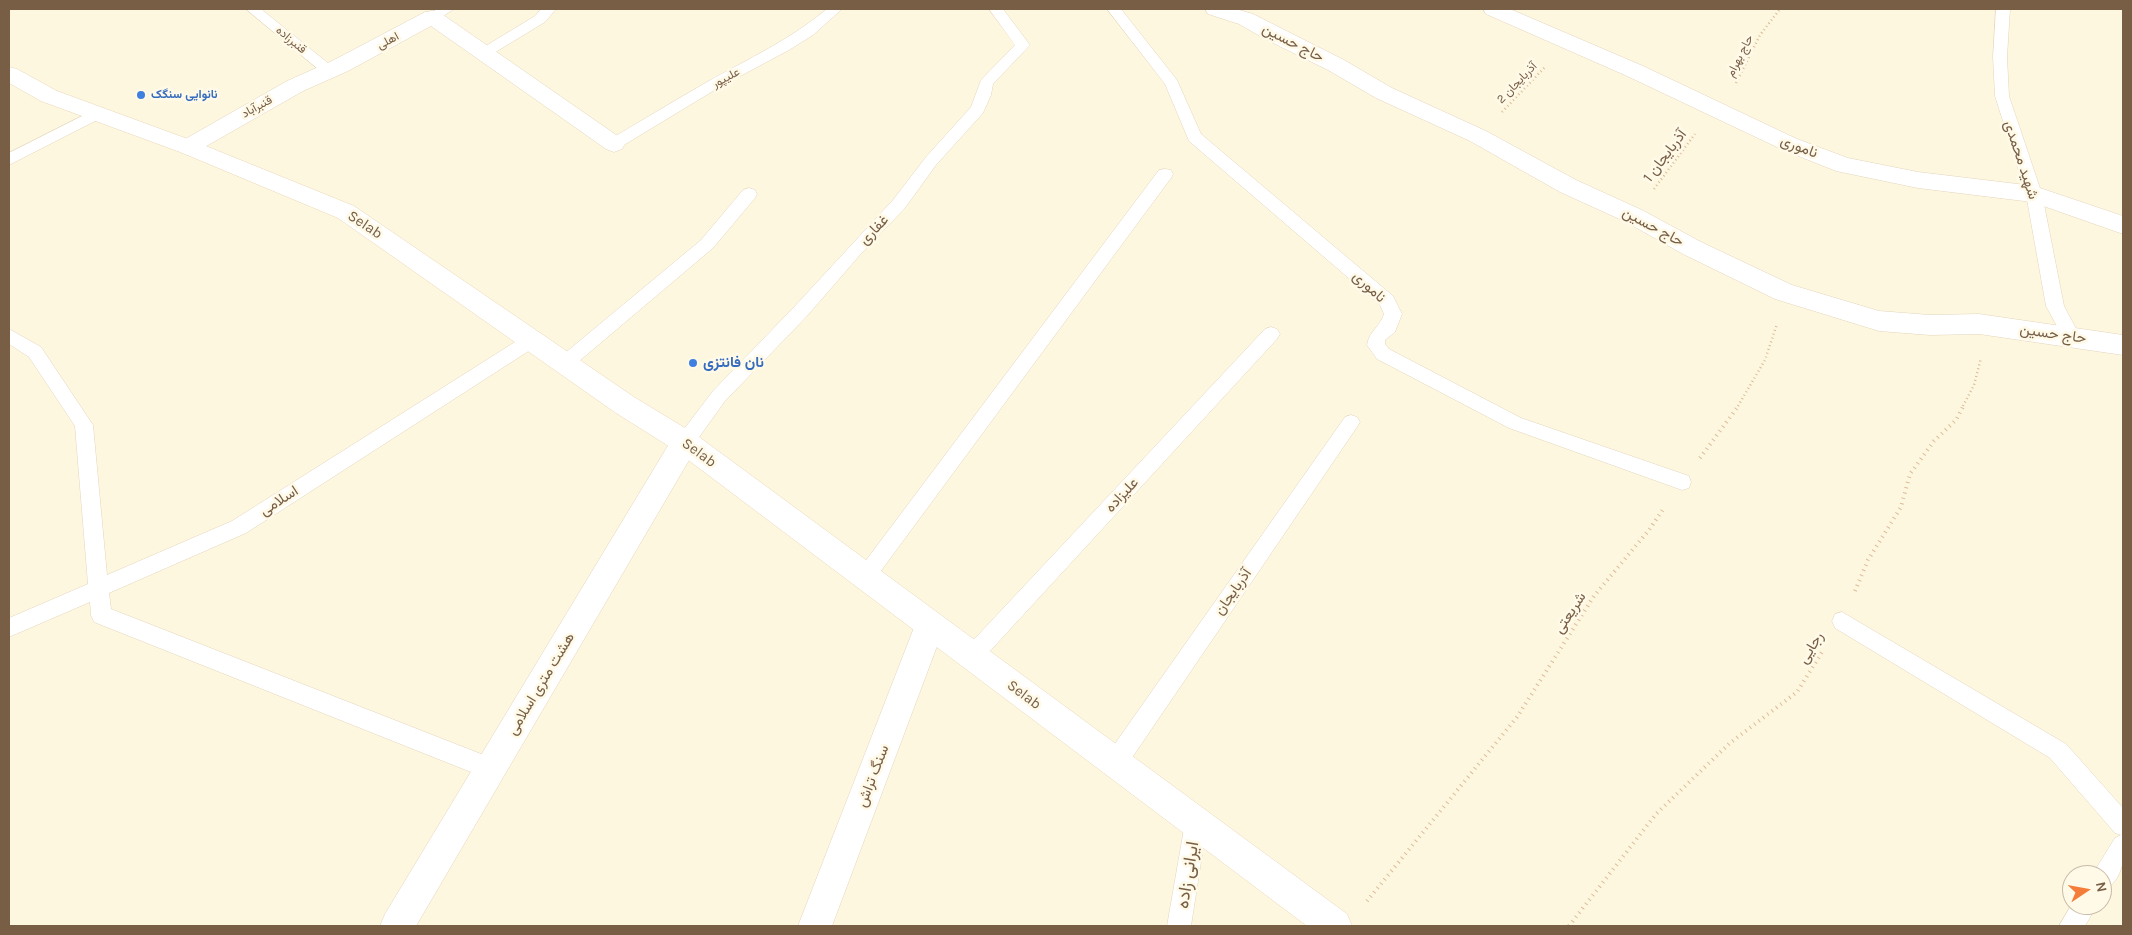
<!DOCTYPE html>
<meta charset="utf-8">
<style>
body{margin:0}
#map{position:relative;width:2132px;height:935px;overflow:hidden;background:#fef7e0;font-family:Karla,sans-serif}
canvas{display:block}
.frame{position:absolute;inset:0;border:10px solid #775e45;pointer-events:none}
.north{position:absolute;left:2062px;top:865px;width:50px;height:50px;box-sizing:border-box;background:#fff9e8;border:1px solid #c9bba7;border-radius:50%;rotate:78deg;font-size:14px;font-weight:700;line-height:20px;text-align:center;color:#775e45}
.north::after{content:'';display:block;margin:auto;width:18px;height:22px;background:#f47e39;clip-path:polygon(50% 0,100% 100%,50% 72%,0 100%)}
</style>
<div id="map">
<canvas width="2132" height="935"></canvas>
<div class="frame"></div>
<div class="north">N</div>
</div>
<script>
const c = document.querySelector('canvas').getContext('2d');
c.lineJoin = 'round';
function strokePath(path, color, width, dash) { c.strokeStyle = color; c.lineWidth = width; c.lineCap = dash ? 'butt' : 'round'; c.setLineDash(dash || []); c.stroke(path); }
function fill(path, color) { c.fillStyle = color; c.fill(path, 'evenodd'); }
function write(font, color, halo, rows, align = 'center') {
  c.font = font + ' Karla,Vazirmatn,sans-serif'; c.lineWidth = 5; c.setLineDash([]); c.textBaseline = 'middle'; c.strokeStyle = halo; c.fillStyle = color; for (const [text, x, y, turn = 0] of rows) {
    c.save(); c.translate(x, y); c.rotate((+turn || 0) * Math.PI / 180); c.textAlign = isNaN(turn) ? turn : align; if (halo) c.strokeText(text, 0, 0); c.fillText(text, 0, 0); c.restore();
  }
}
const lane = new Path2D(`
 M246,9h15l73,59 2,3 -2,3h-10z
 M437,9h17l-17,11h-10l-2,-3z
 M541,9h15l-11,13 -56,34h-10l-2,-3 2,-3 56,-34z
 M827,9h15l-29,26 -24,15 -71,38 -99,60 -5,1 -5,-1 -3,-4 3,-4c32,-19 65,-39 98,-58 43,-24 81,-41 120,-73z
 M989,9h14l27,36 -37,39 -2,11 -8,18 -47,52 -31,43 -46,48 -52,60 -82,85 -33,46 -7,3 -7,-3 -2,-5 2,-5 35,-46 82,-85 98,-106 33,-43 45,-50 10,-27 34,-35z
 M1107,9h14l56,71 24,54 192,162 9,18 -7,18 -10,8v4l4,5 132,69 168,58 2,6 -2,6 -7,2 -173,-62 -132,-69 -10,-14c2,-14 13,-18 17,-31l-4,-9 -191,-164 -24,-57z
 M1996,9h14l-3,48 2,39 33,98 22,112 16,30 -3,5 -6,2 -6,-2 -19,-35 -20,-112 -31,-98 -2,-39z
 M96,109l5,1 3,4 -3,4 -92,47v-12z
 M1165,169l6,1 2,4 -2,4 -299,405 -7,3 -7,-3 -3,-6 3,-6 301,-401z
 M749,188l6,2 2,4 -2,4 -42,50 -142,120 -6,2 -6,-2 -3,-5 3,-5 142,-118 42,-50z
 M1271,327l6,2 3,5 -3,5 -298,324 -7,3 -7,-3 -3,-7 3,-7 300,-320z
 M9,329l32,18 52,78 14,150 125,-54 294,-186 6,-2 6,2 3,5 -3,5 -292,188 -137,60 2,16 388,152 3,8 -3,8 -8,3 -397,-158 -3,-7 -1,-13 -81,35v-19l79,-34 -13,-158 -46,-69 -20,-13z
 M1351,415l6,2 3,5 -3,5 -234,344 -8,3 -8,-3 -3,-8 3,-8 238,-338z
 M1842,612l224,132 57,64c0,27 9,70 -21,83v-16h-10l23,-37 6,-3 -6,-2 -65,-75 -215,-130 -3,-7 3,-7z
 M1196,812l8,3 3,8 -16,103h-24l18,-103 3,-8z
 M2072,904l25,1 -12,21h-26z`);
const street = new Path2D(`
 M1205,9h31l17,5 91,46 48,28 94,43 90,49 66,30 59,32 91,43 87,26 51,4 49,-1 144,21v20l-144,-21 -49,1 -51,-4 -104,-32 -92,-45 -57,-32 -66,-30 -90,-51 -94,-43 -48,-28 -61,-30 -28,-16 -31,-10z
 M1483,9h27l133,57 154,73 51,19 70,14 116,14 89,30v18l-91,-32 -114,-14 -82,-17 -55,-22 -154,-73 -141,-62z
 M432,11l7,1 183,127 3,5 -3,5 -8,3 -8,-3 -175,-123 -83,45 -45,20 -107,61 -8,3 -8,-3 -3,-5 3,-5 107,-61 45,-20 93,-49z
 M685,431l10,3 4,8 -4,8 -279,476h-36l5,-12 290,-480z
 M930,611l11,4 4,10 -113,301h-34l117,-301 4,-10z`);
const secondary = new Path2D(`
 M9,67l8,2 40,22 139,51 158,64 280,191 61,37 652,480 5,12h-45l-632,-476 -59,-37 -278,-195 -158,-66 -139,-51 -32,-18z`);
strokePath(lane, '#e3d4bb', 1);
strokePath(street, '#e3d4bb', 1);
strokePath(secondary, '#e9d6b8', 1);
strokePath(new Path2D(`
 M1736,83l24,-48 20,-26
 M1502,112l44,-46
 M1654,189l41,-55
 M1738,406l27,-46 12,-36
 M1963,406l11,-21 7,-27`), '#dbbc98', 2.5, [1, 3]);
strokePath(new Path2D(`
 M1700,458l39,-53
 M1855,591l13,-31 33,-53 9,-33 24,-33 22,-21 8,-15
 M1367,901l150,-184 77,-121 55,-66 15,-22
 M1569,926l87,-112 74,-71 67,-51 27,-43`), '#dbbc98', 4, [1, 4.5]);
fill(lane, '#fff');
fill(street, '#fff');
fill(secondary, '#fff');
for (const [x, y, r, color] of [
 [141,95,5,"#3f7fe0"],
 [693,363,5,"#3f7fe0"]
]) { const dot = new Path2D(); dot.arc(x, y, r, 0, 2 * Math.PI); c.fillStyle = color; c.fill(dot); strokePath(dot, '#fff9e8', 2); }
write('12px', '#775e45', '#fff9e8', [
 ["قنبرزاده",291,40,40],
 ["اهلی",388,41,-28],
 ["حاج بهرام",1740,56,-63],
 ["علیپور",726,78,-28],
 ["آذربایجان 2",1517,83,-46],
 ["قنبرآباد",257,107,-29]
]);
write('bold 12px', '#366cbe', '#fff9e8', [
 ["نانوایی سنگک",151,95]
], 'left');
write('15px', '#775e45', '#fff9e8', [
 ["حاج حسین",1293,43,27],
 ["ناموری",1799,147,21],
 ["آذربایجان 1",1665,156,-53],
 ["شهید محمدی",2021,160,72],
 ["Selab",365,225,34],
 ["حاج حسین",1653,227,28],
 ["غفاری",874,230,-46],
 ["ناموری",1369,287,42],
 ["حاج حسین",2053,334,8],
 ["Selab",699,453,36],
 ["علیزاده",1122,495,-47],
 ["اسلامی",279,501,-33],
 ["آذربایجان",1233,592,-55],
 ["شریعتی",1570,613,-57],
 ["رجایی",1811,648,-58],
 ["هشت متری اسلامی",541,684,-59],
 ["Selab",1024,695,37],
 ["سنگ تراش",873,776,-69]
]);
write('bold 15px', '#366cbe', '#fff9e8', [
 ["نان فانتزی",703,363]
], 'left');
write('18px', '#775e45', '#fff9e8', [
 ["ایرانی زاده",1188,875,-81]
]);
</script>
